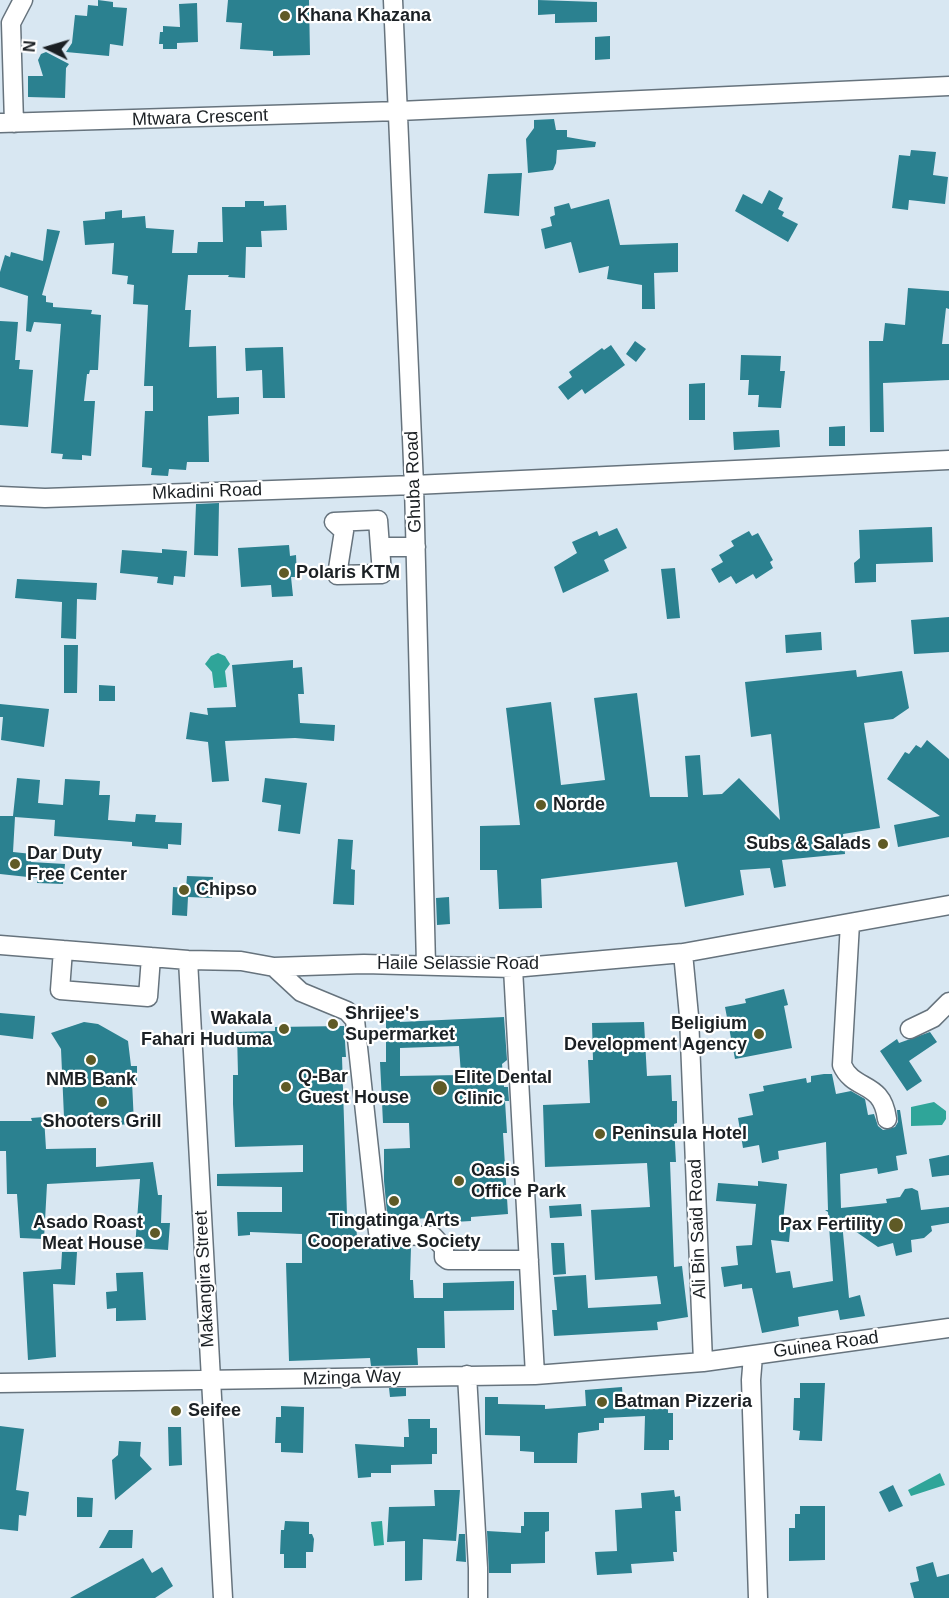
<!DOCTYPE html>
<style>
body{margin:0}
#map{position:relative;width:949px;height:1598px;overflow:hidden;background:#d8e7f2;font-family:Arial,sans-serif}
canvas{display:block}
.north{position:absolute;left:18px;top:18px;width:60px;height:60px;-webkit-text-stroke:4px #fff;paint-order:stroke;rotate:275deg;font-size:16px;font-weight:700;line-height:24px;text-align:center;color:#1b2024}
.north::after{content:'';display:block;margin:auto;width:21px;height:27px;background:#1b2024;clip-path:polygon(50% 0,100% 100%,50% 72%,0 100%)}
</style>
<div id="map">
<canvas width="949" height="1598"></canvas>
<div class="north">N</div>
</div>
<script>
const c = document.querySelector('canvas').getContext('2d');
c.lineJoin = 'round';
function fill(path, color) { c.fillStyle = color; c.fill(path, 'evenodd'); }
function strokePath(path, color, width, dash) { c.strokeStyle = color; c.lineWidth = width; c.lineCap = dash ? 'butt' : 'round'; c.setLineDash(dash || []); c.stroke(path); }
function write(font, color, halo, rows, align = 'center') {
  c.font = font + ' Arial,sans-serif'; c.lineWidth = 4.5; c.setLineDash([]); c.textBaseline = 'middle'; c.strokeStyle = halo; c.fillStyle = color; for (const [text, x, y, turn = 0] of rows) {
    c.save(); c.translate(x, y); c.rotate((+turn || 0) * Math.PI / 180); c.textAlign = isNaN(turn) ? turn : align; if (halo) c.strokeText(text, 0, 0); c.fillText(text, 0, 0); c.restore();
  }
}
fill(new Path2D(`
 M218,653l7,3 5,8 -5,7 2,16 -13,1 -2,-16 -7,-8 6,-8z
 M934,1102l12,9v8l-4,6 -31,1v-19z
 M940,1473l5,12 -34,11 -3,-6z
 M382,1521l2,24 -10,1 -3,-24z`), '#2fa599');
fill(new Path2D(`
 M98,0l15,2v5l14,1 -4,38 -13,-2 -1,12 -43,-4 6,-9 3,-28 12,1 1,-11 10,1z
 M228,0h81l1,55 -37,1v-5l-33,-2 2,-26 -16,-1z
 M538,0l59,2v20l-42,1v-9l-17,1z
 M197,3l1,39 -21,1v6h-14v-5h-4l1,-12h3v-6l17,1 -1,-23z
 M610,36v23l-15,1v-23z
 M46,52l23,12 -3,4 -1,30 -37,-1v-21h15l-5,-16 3,-6z
 M554,119l2,11h11v7l29,5 -1,5 -38,3 -1,13 -3,7 -25,3 -2,-34 8,-11v-8z
 M911,150l25,2 -3,23 15,2 -3,27 -36,-4 -1,10 -16,-2 7,-53 11,1z
 M522,173l-3,43 -35,-3 4,-39z
 M769,190l14,8 -5,11 6,3 -2,4 16,8 -10,18 -53,-31 8,-17 19,10z
 M609,199l11,46 58,-2v29l-24,1 1,36h-13v-24l-35,-6 2,-13 -30,7 -8,-31 -26,7 -4,-20 11,-3 -2,-9 5,-2 -1,-8 15,-4 2,6z
 M245,201h19v5l22,-1 1,25 -26,1 1,16h-16l-1,31 -17,-1 1,-2h-41l-3,35h6l-2,37 27,-1 1,52 22,-1v17l-31,2 1,46h-22l-1,8 -17,-1 -1,7 -17,-1 1,-7 -10,-1 3,-56h8v-25h-9l4,-81 -15,-1 1,-19 -7,-1 1,-8 -16,-2 2,-31 -29,2 -2,-24 22,-2v-7l17,-2v8l23,-2 1,12 28,2 -2,23h25l1,-11h25l-1,-35h23z
 M47,229l13,2 -18,64 4,1v6l7,1v4l39,3 -1,4 10,1 -3,55h-8l-1,4h-2l-3,27h11l-4,55 -9,-1v5l-20,-1 1,-5 -12,-1 10,-129 -27,-2 -3,10 -5,-1 2,-35 -28,-9v-15l5,-17 5,2 1,-5 32,9z
 M908,288l41,3v18l-3,-1 -4,36h7v36l-66,3 1,49h-14l-1,-91h14l2,-18 20,2z
 M0,321l18,1 -3,38h5l-1,9 14,1 -5,57 -28,-2z
 M635,341l11,8 -10,13 -10,-8z
 M611,345l14,20 -40,29 -3,-5 -14,11 -10,-13 14,-10 -3,-5 33,-24 2,2z
 M283,347l2,51h-22l-1,-28 -16,1 -1,-23z
 M741,355l40,1 -1,15h5l-4,37 -23,-1 1,-12h-11l1,-15h-9z
 M705,383v37h-16v-36z
 M845,426v20h-16v-19z
 M779,430l1,17 -46,3 -1,-18z
 M219,503l-1,53 -24,-1 2,-51z
 M932,527l1,35 -57,2v18l-21,1 -1,-20 6,-5 -1,-28z
 M617,528l10,20 -23,12 5,11 -46,22 -9,-26 23,-14 -5,-11 25,-11 2,5z
 M749,531l3,5 6,-3 15,27 -3,2 3,6 -17,11 -3,-5 -17,10 -5,-8 -12,7 -8,-14 12,-7 -4,-7 15,-9 -3,-5z
 M289,545l1,11 6,-1 1,22h-6l2,19 -21,1 -1,-12 -30,2 -3,-39z
 M162,549l25,2 -2,26 -11,-1 -1,9 -16,-2 1,-6 -38,-4 2,-23 40,3z
 M675,568l5,50 -13,1 -6,-50z
 M17,579l80,4 -1,17 -19,-1 -1,40 -15,-1 1,-36 -47,-4z
 M949,617v35l-35,2 -3,-34z
 M821,632l1,18 -36,3 -1,-18z
 M64,645h14l-1,48h-13z
 M293,660v8l9,-1 2,27h-6l2,29 35,2 -1,16 -39,-3 -70,3 4,40 -17,1 -4,-40 -22,-3 4,-27 18,3 -1,-7 29,-1 -4,-42z
 M856,670l1,7 45,-6 7,37 -16,11 -29,4 16,105 -37,6 2,20 -63,6 4,26 -12,2 -4,-20 -30,2 4,25 -59,12 -8,-45 -136,17 1,29 -43,1 -2,-39h-17v-44l40,-1 -14,-117 45,-6 10,83 44,-5 -11,-82 43,-5 13,104h38l-3,-41 15,-1 3,40 19,-1 17,-16 41,42 -9,-86 -20,3 -6,-55z
 M99,685l16,1v15h-16z
 M0,704l49,5 -5,38 -43,-7 2,-23h-3z
 M927,740l22,19v78l-51,10 -4,-22 46,-9 -53,-37 18,-27 4,2 7,-9 5,3z
 M17,778l23,2 -2,23 25,2 2,-26 35,2 -1,14h11l-2,25 27,2 1,-8 20,1 -1,7 27,1 -1,22 -13,-1v5l-36,-3v-4l-78,-6 1,-16 -40,-3 -2,35 19,2 -1,8 34,2 -2,20 -26,-1v-5l-37,-4v-58h13z
 M265,778l42,5 -7,51 -22,-3 3,-26 -19,-3z
 M338,839l15,1 -2,29 4,1 -1,35 -21,-1z
 M187,876l26,1 -1,21 -24,-1 -1,19 -15,-1 1,-28 13,1z
 M449,897l1,27 -13,1 -1,-27z
 M784,989l4,16 -4,1 8,42 -57,11 -10,-52 21,-4 -1,-4z
 M0,1013l35,3 -2,23 -33,-4z
 M386,1017h14v5l104,-5 3,43 -5,4 2,23h4l1,14h-4l2,32h-4l5,81 -37,3v4l-17,1 -1,-5 -42,2v5h-23l-4,-43v-32l26,-1 -1,-25h-26l-3,-61h6zM459,1046l2,29 -61,1v-28z
 M84,1022l14,2 30,17 3,25h6v15h-5l2,43 -38,2 -1,-10 -31,1 -3,-68 -10,-16z
 M644,1022l3,54 24,-1 1,26h5v22l-3,1 2,38h-6l4,105 8,-1 6,51 -31,5 1,8 -104,6 -2,-26h5l-3,-33 32,-2 2,33 73,-4 -4,-28 -62,4 -4,-70 59,-3 -3,-44 -102,4 -2,-62 47,-2 -2,-43h5l-1,-37z
 M344,1026l2,31h-4l5,158h9l1,26h15l12,5 27,1 -1,33h3l1,18h29v-15l71,-2v29l-70,1 1,37h-28l1,17 -47,1 -1,-8 -81,3 -3,-98h16v-29l-52,-2v3l-12,1 -1,-24h45v-25l-65,-1v-12l86,-2v-27l-68,2 -2,-43v-29h5l-1,-43 38,-1v-4z
 M930,1032l7,10 -28,19 13,20 -15,10 -27,-40 17,-12 2,4z
 M824,1074h8l4,20 15,-3 14,8 3,16 6,-1 4,12 5,4 12,-3 3,-5 -1,-12h3l7,44 -11,2 2,14 -20,4 -1,-6 -37,6 1,34 46,-5 -1,-4 14,-2 5,-8 7,-1 6,3 3,19 28,-3v16l-18,3 1,5 -8,7 -13,2 1,12 -16,4 -3,-13 -15,4 -36,-25 7,76 11,-3 5,21 -25,4 -2,-10 -40,7 1,9 -37,7 -10,-45 -10,1v-5l-18,3 -3,-20 17,-2 -2,-19 16,-1 4,-41 -40,-3 2,-18 40,3v-5l29,3 -4,37 8,1 -2,20 -18,-2 5,33 14,-2 3,17 40,-7 -5,-69 -3,-2h3l-2,-68 -48,9 1,8 -17,4 -3,-18 -16,3 -5,-30 15,-3 -4,-21 15,-3 -1,-5 43,-8 1,5 4,-1v-6z
 M44,1117l2,32 50,-1v19l57,-5 5,33h4l-1,28h9l-2,27 -33,-2 5,-69 -93,5 -3,55 -24,-1 -3,-44h-10l-1,-43h-6v-30h32l-1,-3z
 M949,1155v20l-17,2 -3,-18z
 M581,1204l1,12 -32,2 -1,-12z
 M551,1243h13l2,31 -13,1z
 M62,1252h15l-2,33 -22,-1 3,73 -28,3 -5,-88 38,-3z
 M143,1272l3,48 -30,1v-13l-9,1 -1,-17 11,-1 -1,-18z
 M800,1383h25l-3,58 -23,-1 1,-9 -7,-1 1,-32h6z
 M622,1387l1,15 45,1v10h5v27h-4v10h-25l1,-34 -41,2v5h-5v7l-21,3 -1,30h-43v-11l-14,-1v-15l-35,-1v-38h13v7l47,1v4l41,-3 -1,-16z
 M389,1388h17v8l-16,1z
 M281,1406l23,1 -1,46 -22,-1v-9h-6l1,-26h5z
 M408,1419h22v9h7v26h-5v10l-41,1v8h-20v4l-13,1 -3,-34 49,3v-10h5z
 M0,1426l24,3 -8,61 13,2 -3,24 -7,-1 -1,16 -18,-2z
 M168,1427h13l1,38 -13,1z
 M119,1441l22,1 -1,14 12,13 -37,31 -3,-40 6,-5z
 M893,1485l10,21 -14,6 -10,-20z
 M434,1490h26l-4,51 -33,-2 -1,41 -17,1v-40l-18,1 2,-35 46,-1z
 M674,1490l1,7 5,-1 1,15h-6l2,41h-4l1,9 -43,3 1,9 -35,2 -2,-23 22,-1 -2,-41 27,-2 -1,-15z
 M77,1497l16,1 -1,19h-15z
 M800,1506h25v54l-36,1v-33h6v-14h5z
 M524,1512h25v19l-4,1v31l-34,1v9h-22l-2,-42 34,2v-7h3z
 M285,1521l24,1v12h3l2,5 -1,13h-7v16h-22v-14h-4l1,-24h3z
 M109,1530h24l-1,18h-33z
 M459,1534h6l1,28 -10,-1z
 M143,1558l9,15 10,-6 11,19 -18,12h-85z
 M933,1562l4,15 12,-3v24h-35l-4,-15 9,-2 -3,-14z`), '#2b8190');
const minor = new Path2D(`
 M393,0l21,485 12,480
 M0,123l399,-12 550,-25
 M14,123l-3,-100 12,-23
 M0,496l45,2 369,-13 535,-25
 M380,547l2,27 -45,1 7,-44 -10,-9 44,-2 2,27h36
 M850,923l-8,142c12,27 40,15 45,54
 M0,945l188,15 53,1 33,6 90,-3 149,4 170,-15 266,-48
 M63,950l-3,40 88,7 3,-40
 M683,953l6,63 14,346
 M188,960l35,638
 M274,967l27,25 46,19 8,9 23,212 7,3 48,1 11,12v9l4,3h81
 M513,968l22,407
 M910,1029l23,-11 16,-16
 M753,1356l-2,24 7,218
 M467,1375l11,193v30
 M0,1383l535,-8 168,-13 246,-34`);
strokePath(minor, '#66737d', 21);
strokePath(minor, '#fff', 18);
for (const [x, y, r, color] of [
 [285,16,6,"#5f5a26"],
 [284,573,6,"#5f5a26"],
 [541,805,6,"#5f5a26"],
 [883,844,6,"#5f5a26"],
 [15,864,6,"#5f5a26"],
 [184,890,6,"#5f5a26"],
 [333,1024,6,"#5f5a26"],
 [284,1029,6,"#5f5a26"],
 [759,1034,6,"#5f5a26"],
 [91,1060,6,"#5f5a26"],
 [286,1087,6,"#5f5a26"],
 [440,1088,8,"#5f5a26"],
 [102,1102,6,"#5f5a26"],
 [600,1134,6,"#5f5a26"],
 [459,1181,6,"#5f5a26"],
 [394,1201,6,"#5f5a26"],
 [896,1225,8,"#5f5a26"],
 [155,1233,6,"#5f5a26"],
 [602,1402,6,"#5f5a26"],
 [176,1411,6,"#5f5a26"]
]) { const dot = new Path2D(); dot.arc(x, y, r, 0, 2 * Math.PI); c.fillStyle = color; c.fill(dot); strokePath(dot, '#fff', 2); }
write('bold 18px', '#1b2024', '#fff', [
 ["Khana Khazana",297,16],
 ["Polaris KTM",296,573],
 ["Norde",553,805],
 ["Subs & Salads",871,844,"right"],
 ["Dar Duty",27,854],
 ["Free Center",27,875],
 ["Chipso",196,890],
 ["Shrijee's",345,1014],
 ["Supermarket",345,1035],
 ["Wakala",272,1019,"right"],
 ["Fahari Huduma",272,1040,"right"],
 ["Beligium",747,1024,"right"],
 ["Development Agency",747,1045,"right"],
 ["Q-Bar",298,1077],
 ["Guest House",298,1098],
 ["Elite Dental",454,1078],
 ["Clinic",454,1099],
 ["NMB Bank",91,1080,"center"],
 ["Shooters Grill",102,1122,"center"],
 ["Peninsula Hotel",612,1134],
 ["Oasis",471,1171],
 ["Office Park",471,1192],
 ["Tingatinga Arts",394,1221,"center"],
 ["Cooperative Society",394,1242,"center"],
 ["Asado Roast",143,1223,"right"],
 ["Meat House",143,1244,"right"],
 ["Pax Fertility",882,1225,"right"],
 ["Batman Pizzeria",614,1402],
 ["Seifee",188,1411]
], 'left');
write('18px', '#1b2024', '#fff', [
 ["Mtwara Crescent",200,118,-2],
 ["Ghuba Road",414,482,-92],
 ["Mkadini Road",207,492,-2],
 ["Haile Selassie Road",458,964],
 ["Ali Bin Said Road",698,1229,-92],
 ["Makangira Street",205,1279,-93],
 ["Guinea Road",826,1345,-8],
 ["Mzinga Way",352,1378,-2]
]);
</script>
